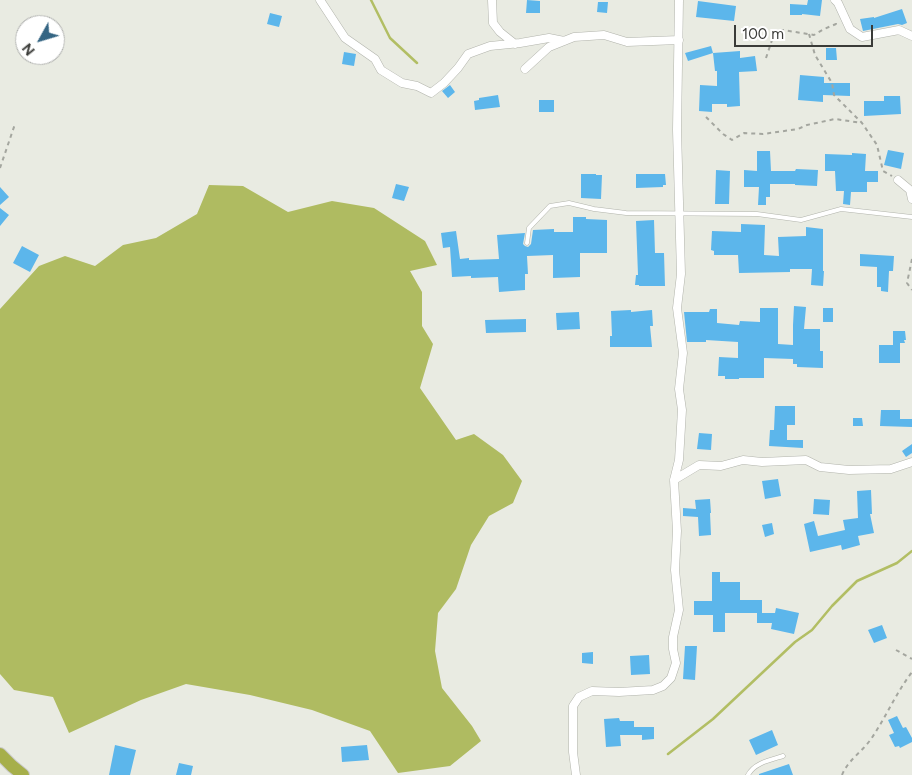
<!DOCTYPE html>
<style>
body{margin:0}
#map{position:relative;width:912px;height:775px;overflow:hidden;background:#e9ebe2;font-family:Figtree,sans-serif}
canvas{display:block}
.north{position:absolute;left:15px;top:15px;width:50px;height:50px;box-sizing:border-box;background:#fff;border:1px solid #b0b1af;border-radius:50%;rotate:231deg;font-size:14px;font-weight:700;line-height:20px;text-align:center;color:#3a3b38}
.north::after{content:'';display:block;margin:auto;width:18px;height:22px;background:#346583;clip-path:polygon(50% 0,100% 100%,50% 72%,0 100%)}
.scale{position:absolute;left:734px;top:25px;width:139px;height:22px;box-sizing:border-box;border:2px solid #3a3b38;border-top:0;padding-left:6px;font-size:15px;line-height:18px;white-space:nowrap;color:#3a3b38;-webkit-text-stroke:4px #fff;paint-order:stroke}
</style>
<div id="map">
<canvas width="912" height="775"></canvas>
<div class="north">N</div>
<div class="scale">100 m</div>
</div>
<script>
const c = document.querySelector('canvas').getContext('2d');
c.lineJoin = 'round';
function fill(path, color) { c.fillStyle = color; c.fill(path, 'evenodd'); }
function strokePath(path, color, width, dash) { c.strokeStyle = color; c.lineWidth = width; c.lineCap = dash ? 'butt' : 'round'; c.setLineDash(dash || []); c.stroke(path); }
fill(new Path2D(`
 M209,185l34,1 45,26 44,-11 42,7 51,33 12,24 -27,6 12,21v34l11,18 -13,44 36,52 18,-6 29,21 19,26 -9,22 -24,13 -18,29 -15,44 -18,24 -3,38 7,37 30,38 9,15 -31,25 -52,7 -28,-42 -58,-21 -62,-15 -64,-11 -45,16 -72,33 -16,-36 -39,-7 -14,-16v-365l39,-43 26,-10 30,10 28,-21 33,-7 41,-24z`), '#afbb61');
strokePath(new Path2D(`
 M371,0l19,38 27,25
 M668,754l45,-35 82,-77 17,-12 20,-24 25,-25 40,-18 15,-12`), '#b2be64', 2.5);
fill(new Path2D(`
 M527,0l13,1v12h-14z
 M808,0h14l-2,16 -18,-2v1h-12v-11l17,1z
 M698,1l38,5 -2,15 -38,-4z
 M598,2h10l-1,11 -10,-1z
 M902,9l5,14 -5,2 -4,-1 -35,7 -3,-12 14,-2v1z
 M270,13l12,3 -3,11 -12,-3z
 M711,46l2,7 -25,8 -3,-8z
 M826,48h10l1,12h-11z
 M740,51v7l15,-2 2,15 -18,1 1,34 -13,1v-3h-15v8l-13,-1 1,-26 17,1v-15h-2l-2,-18z
 M344,52l12,2 -2,12 -12,-2z
 M800,75l24,2v6h26v13l-27,-1v7l-25,-2z
 M450,85l5,7 -7,6 -6,-7z
 M498,95l2,12 -25,3 -1,-9 5,-1v-2z
 M884,96h16l1,18 -37,2v-15h20z
 M539,100h15v12h-15z
 M888,150l16,3 -3,16 -17,-4z
 M757,151h13l1,20h24l1,-2 22,1 -1,16 -22,-1v-1h-25v13h-4v8h-8l1,-18h-15v-17l13,1z
 M852,153l14,1 -1,17h13v11h-11v10h-16l-1,13 -7,-1 1,-13h-8l-1,-20h-10v-17l27,1z
 M716,170l14,1 -1,33h-14z
 M581,174h15v1h6l-1,24 -20,-1z
 M636,174h29l1,11h-3v2l-27,1z
 M396,184l13,3 -5,14 -12,-3z
 M0,187l9,10 -9,8z
 M0,208l9,7 -9,11z
 M573,217h13v2l21,1v33h-27v24l-27,1v-23l-26,1 1,18h-3v16l-26,2 -1,-15 -27,1v-2l-19,1 -2,-30 -7,1 -2,-15 15,-2 4,28 9,-1v2l30,-1 -2,-24 28,-2 -2,11 2,2 3,1 3,-3 2,-14 21,-1v3h19z
 M654,220l1,33h9l1,33h-26v-1h-4l1,-10h2l-2,-54z
 M741,224l24,1 -1,30 15,1 -1,-19 28,-1v-9l17,2v42h1l-1,15 -12,-1 1,-16h-22v3l-51,1 -1,-18h-24v-4l-3,-1 1,-19 29,1z
 M22,246l17,9 -9,17 -17,-9z
 M860,254l34,2 -1,15h-4l-1,21 -7,-1v-4h-4v-20l-17,-1z
 M794,306l12,1 -2,22h16v22h3v17l-26,-1v-3h-4v-5l-29,-1v20h-25v1h-14v-3h-7l1,-19 19,1v-16l-32,-2v2h-19l-3,-30h25l1,-3h7v14l22,2 1,-4 20,1v-14h18v36l15,1v-20z
 M823,308h10v14h-10z
 M631,310v2l21,-2 1,16h-3l2,21h-42v-11h2l-1,-25z
 M579,312l1,17 -23,1 -1,-17z
 M526,319v13l-40,1 -1,-13z
 M893,331h12l1,9h-2l1,3h-5v20h-21v-18h14z
 M775,406h20v19h-8v15h16v8l-34,-2 1,-16h4z
 M881,410h19v9h12v8l-32,-1z
 M853,418h9l1,8h-10z
 M699,433l13,1 -1,16 -14,-1z
 M912,444v9l-6,4 -4,-6z
 M778,479l3,17 -16,3 -3,-18z
 M871,490l1,24h-2l4,19 -16,3 2,9 -18,5 -1,-5 -31,7 -6,-28 10,-3 4,15 27,-6 -2,-10 15,-2 -1,-27z
 M710,499l1,14h-1l1,22 -12,1 -1,-19 -15,-1v-8l13,1 -1,-9z
 M814,499l16,1 -1,15 -16,-1z
 M772,523l2,11 -9,3 -3,-12z
 M712,572h8v10h20v18h22v13h13l1,-5 23,5 -5,21 -23,-5 1,-6h-15v-10h-32v19h-12v-17h-19v-14h18z
 M882,625l5,13 -13,5 -6,-13z
 M685,646h12l-2,34 -12,-1z
 M593,652v12l-11,-1v-10z
 M649,655l1,19 -19,1 -1,-19z
 M897,716l6,12 3,-1 6,11v4l-12,6 -1,-2 -4,1 -6,-12 5,-2 -6,-13z
 M619,718l1,3h14v6h20v12l-12,1v-5h-22l1,11 -15,1 -2,-28z
 M772,730l6,15 -22,10 -7,-15z
 M115,745l21,5 -6,25h-21z
 M367,745l2,15 -27,2 -1,-15z
 M179,763l14,3 -2,9h-15z
 M789,764l4,11h-34v-1z`), '#5cb6eb');
const service = new Path2D(`
 M527,243l2,-15 21,-22 19,-3 25,6 32,4 131,1 44,6 40,-11 71,8
 M748,775c6,-12 22,-15 35,-19`);
const minor = new Path2D(`
 M320,0l25,38 30,21 6,11 21,13 15,3 14,7 13,-10 14,-15 10,-14 22,-8 30,-3 29,-5 15,3
 M492,0l1,23 7,9 15,12
 M835,0l3,3 12,26 12,8 37,-7 13,6
 M525,69l24,-22 25,-10 30,-2 23,7 52,-2
 M898,180l12,10 2,9
 M674,480l25,-15 22,1 22,-6 19,2 44,-2 14,7 29,3 42,-1 21,-7
 M576,775l-3,-23v-46l6,-9 13,-6 27,1 34,-2 10,-4 8,-8 5,-15 -3,-14v-12l6,-27 -4,-40 2,-39 -3,-51 5,-20 3,-50 -3,-21 4,-36 -6,-45 4,-34 -4,-144 2,-130`);
const trunk = new Path2D(`
 M0,754l12,12 11,9`);
strokePath(service, '#b1b3ab', 5);
strokePath(minor, '#b1b3ab', 9);
strokePath(trunk, '#c8c8c7', 14);
strokePath(new Path2D(`
 M809,34l6,21 17,28 2,12 28,28 15,22 6,26 9,5
 M766,58l8,-24 9,-4 31,5 10,-6 12,-5 4,2
 M706,117l17,17 9,6 12,-7 19,1 35,-5 9,-4 28,-6 27,4
 M0,168l15,-44
 M912,259l-5,24 5,7
 M896,650l16,9
 M842,775c6,-15 20,-23 29,-36 15,-22 25,-46 41,-67`), '#a4a69f', 2, [4, 4]);
strokePath(service, '#fff', 4);
strokePath(minor, '#fff', 8);
strokePath(trunk, '#a6af4a', 12);
</script>
